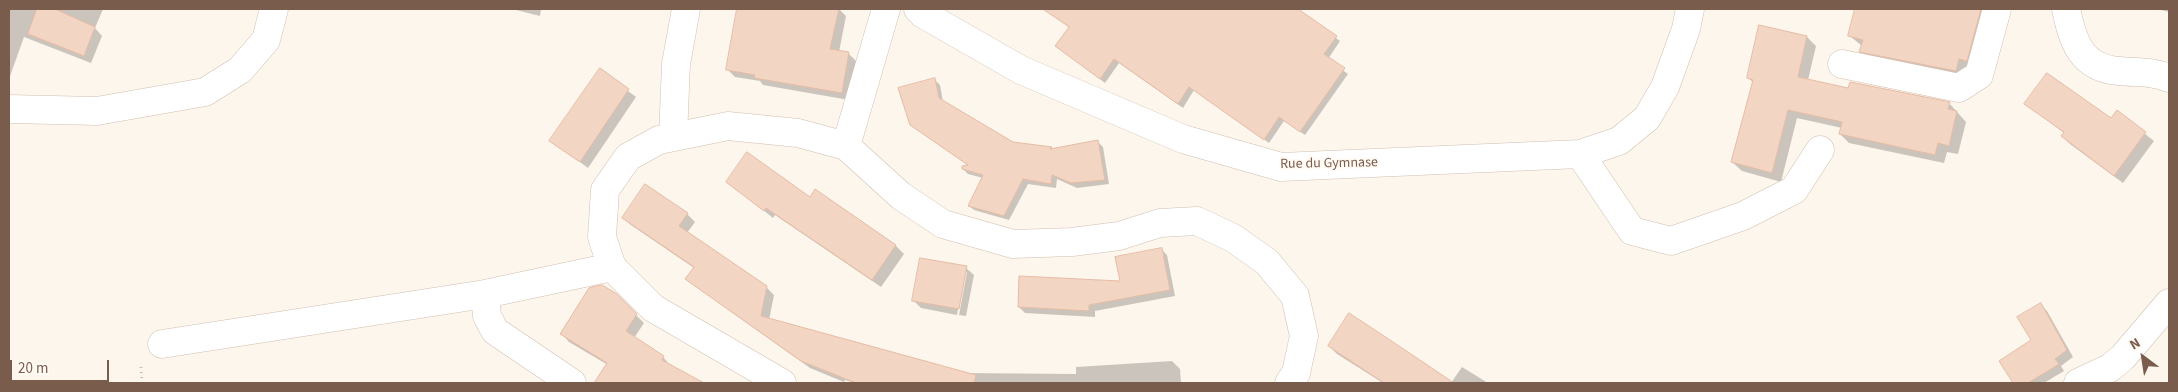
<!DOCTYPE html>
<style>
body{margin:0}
#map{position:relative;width:2178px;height:392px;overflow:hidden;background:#fdf6ec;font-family:"Source Sans 3",sans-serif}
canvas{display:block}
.frame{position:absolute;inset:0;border:10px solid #7a5c4d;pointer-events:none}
.north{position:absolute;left:2118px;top:332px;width:50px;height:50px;-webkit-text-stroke:4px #fffaf3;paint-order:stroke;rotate:329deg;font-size:14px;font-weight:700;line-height:20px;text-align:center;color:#7a5c4d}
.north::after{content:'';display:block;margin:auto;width:18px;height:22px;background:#7a5c4d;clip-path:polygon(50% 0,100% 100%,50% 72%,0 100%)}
.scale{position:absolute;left:10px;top:360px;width:99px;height:22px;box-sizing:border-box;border:2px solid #7a5c4d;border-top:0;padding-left:6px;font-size:15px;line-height:18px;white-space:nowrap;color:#7a5c4d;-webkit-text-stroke:4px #fffaf3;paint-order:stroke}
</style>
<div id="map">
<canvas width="2178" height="392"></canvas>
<div class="frame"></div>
<div class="north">N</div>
<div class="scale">20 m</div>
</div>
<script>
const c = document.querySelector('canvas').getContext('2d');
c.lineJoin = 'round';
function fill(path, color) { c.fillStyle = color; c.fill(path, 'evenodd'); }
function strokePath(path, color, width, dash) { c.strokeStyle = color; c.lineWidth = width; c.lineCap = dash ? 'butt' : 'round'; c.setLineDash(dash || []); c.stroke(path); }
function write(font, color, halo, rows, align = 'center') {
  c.font = font + ' "Source Sans 3",sans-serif'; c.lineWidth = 4; c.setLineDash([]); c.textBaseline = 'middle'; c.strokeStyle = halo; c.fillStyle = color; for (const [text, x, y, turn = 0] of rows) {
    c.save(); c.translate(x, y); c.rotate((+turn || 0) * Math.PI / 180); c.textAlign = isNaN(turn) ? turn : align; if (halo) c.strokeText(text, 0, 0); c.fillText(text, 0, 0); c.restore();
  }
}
fill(new Path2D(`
 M9,9h94l-8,19 7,8 -11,27 -67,-26 -15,42z
 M512,9h29l-1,7z
 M738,9h101l7,7 -7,36 10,2 7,7 -7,39 -86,-15 -3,-4 -25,-4 -7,-7z
 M1043,9h253l44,32 -12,18 20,15 -43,61 -21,-14 -15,22 -75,-53 -11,18 -64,-45 -14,20 -48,-37 13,-18z
 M1856,9h130l-20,72 -96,-20 -9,-10 1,-5 -12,-10z
 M2157,9h12v3z
 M1760,27l47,10 9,9 -8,34 41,9 100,14 17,19 -8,32 -11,-2 -3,11 -95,-20 -9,-9 2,-6 -45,-10 -16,64 -39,-11 -10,-9 22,-79 -6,-5z
 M600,70l36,27 -48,71 -37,-27z
 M935,80l5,5 3,17 69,41 40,5 2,2 44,-8 5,5 6,37 -32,4 -20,-9 -1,9 -28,-4 -19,36 -35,-10 -5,-4 14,-28 -15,-4 -5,-5 6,-3 -58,-41z
 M2026,104l85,16 6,-8 37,29 -31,42 -53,-39 -8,-8 2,-3z
 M728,182l82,16 5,-7 81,55 8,8 -23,33 -106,-72 -2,3z
 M645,185l42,29 8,8 -8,11 79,54 8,8 -5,25 193,53 114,1v-7l96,-6 8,8 1,14h-326l-10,-3 -1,2 -34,-14 -115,-82 -8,-7 7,-11 -63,-43 -8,-7z
 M1161,249l6,6 8,41 -80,15v6l-70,-4 -6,-6 103,-25z
 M966,268l8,7 -8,41 -7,-1 8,-43h-3l-7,43 -36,-7 -7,-7z
 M616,295l28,28 -10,15 29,19 7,8 32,18h-104l-2,-2 12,-16 -39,-23 -7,-8z
 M2040,305l7,6 26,46 -12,9 3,5 -20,12h-29l-14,-22 32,-20z
 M1329,346l122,37 11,-16 26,16h-105l-46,-29z`), '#0003');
const building = new Path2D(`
 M37,9h18l40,18 -11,29 -56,-22z
 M737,9h102l-9,40 19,3 -7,41 -88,-15 1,-3 -29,-5z
 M1043,9h255l39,27 -13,18 21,14 -45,64 -21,-15 -15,23 -75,-53 -11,17 -64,-45 -14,20 -45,-33 14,-19z
 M1855,9h126l-14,52 -8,-2 -3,12 -97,-19 4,-12 -15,-4z
 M1759,25l48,11 -9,41 50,11 2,-6 100,20 -2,7 9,2 -8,35 -11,-3 -3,12 -96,-21 3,-12 -54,-12 -16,63 -41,-11 22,-82 -6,-2z
 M600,68l29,21 -49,73 -31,-21z
 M2047,73l64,45 6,-8 29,22 -32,44 -53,-40 3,-4 -40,-28z
 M935,78l4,20 74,44 39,5 -2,2 48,-9 7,40 -34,3 -19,-8 -1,9 -28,-5 -19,37 -36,-10 15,-31 -21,-6v-3l6,-1 -58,-40 -12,-37z
 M747,152l63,45 5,-8 81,56 -24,35 -106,-72 -2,3 -38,-29z
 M645,184l43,29 -9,13 88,60 -6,30 215,59 -2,8h-118l-55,-22 -116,-82 9,-12 -72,-49z
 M1162,248l8,42 -81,15v6l-71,-4 1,-31 101,5 -5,-24z
 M920,258l47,8 -8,43 -47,-8z
 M602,285l15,9 20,20 -11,17 38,25 -2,4 42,23h-110l13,-20 -47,-29 29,-46z
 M2041,303l26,47 -12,9 4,5 -31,19h-15l-14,-22 32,-21 -14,-23z
 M1349,313l35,23 70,47h-70l-56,-37z`);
fill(building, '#f3d5c3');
strokePath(building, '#e6bba3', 1);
const minor = new Path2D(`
 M918,9l5,5 98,56 162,69 98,28 299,-13 39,-13 28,-23 18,-31 21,-58 4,-20
 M2066,9c7,33 15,59 53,62 19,2 32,0 50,7
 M1842,64l117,24 20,-13 18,-66
 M9,109l88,2 108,-19 35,-22 26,-30 8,-31
 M673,137l3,-73 10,-55
 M846,146l40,-137
 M1580,154l52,77 39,10 72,-25 51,-26 26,-40
 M162,344l323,-50
 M572,383l-77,-52 -8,-15 -2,-22 127,-27
 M782,383l-129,-75 -41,-41 -10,-30 3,-47 23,-33 31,-17 69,-14 70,7 48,13 55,50 42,28 70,20 59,-2 47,-6 41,-13 37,-2 36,17 34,24 28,34 9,40 -8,37 -7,10
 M2078,383l32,-15 13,-11 46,-54`);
strokePath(minor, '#d1beb0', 29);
strokePath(new Path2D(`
 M141,367l1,16`), '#d9b8a5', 3, [1, 4]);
strokePath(minor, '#fff', 28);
write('14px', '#7a5c4d', '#fffaf3', [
 ["Rue du Gymnase",1329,164,-1]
]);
</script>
